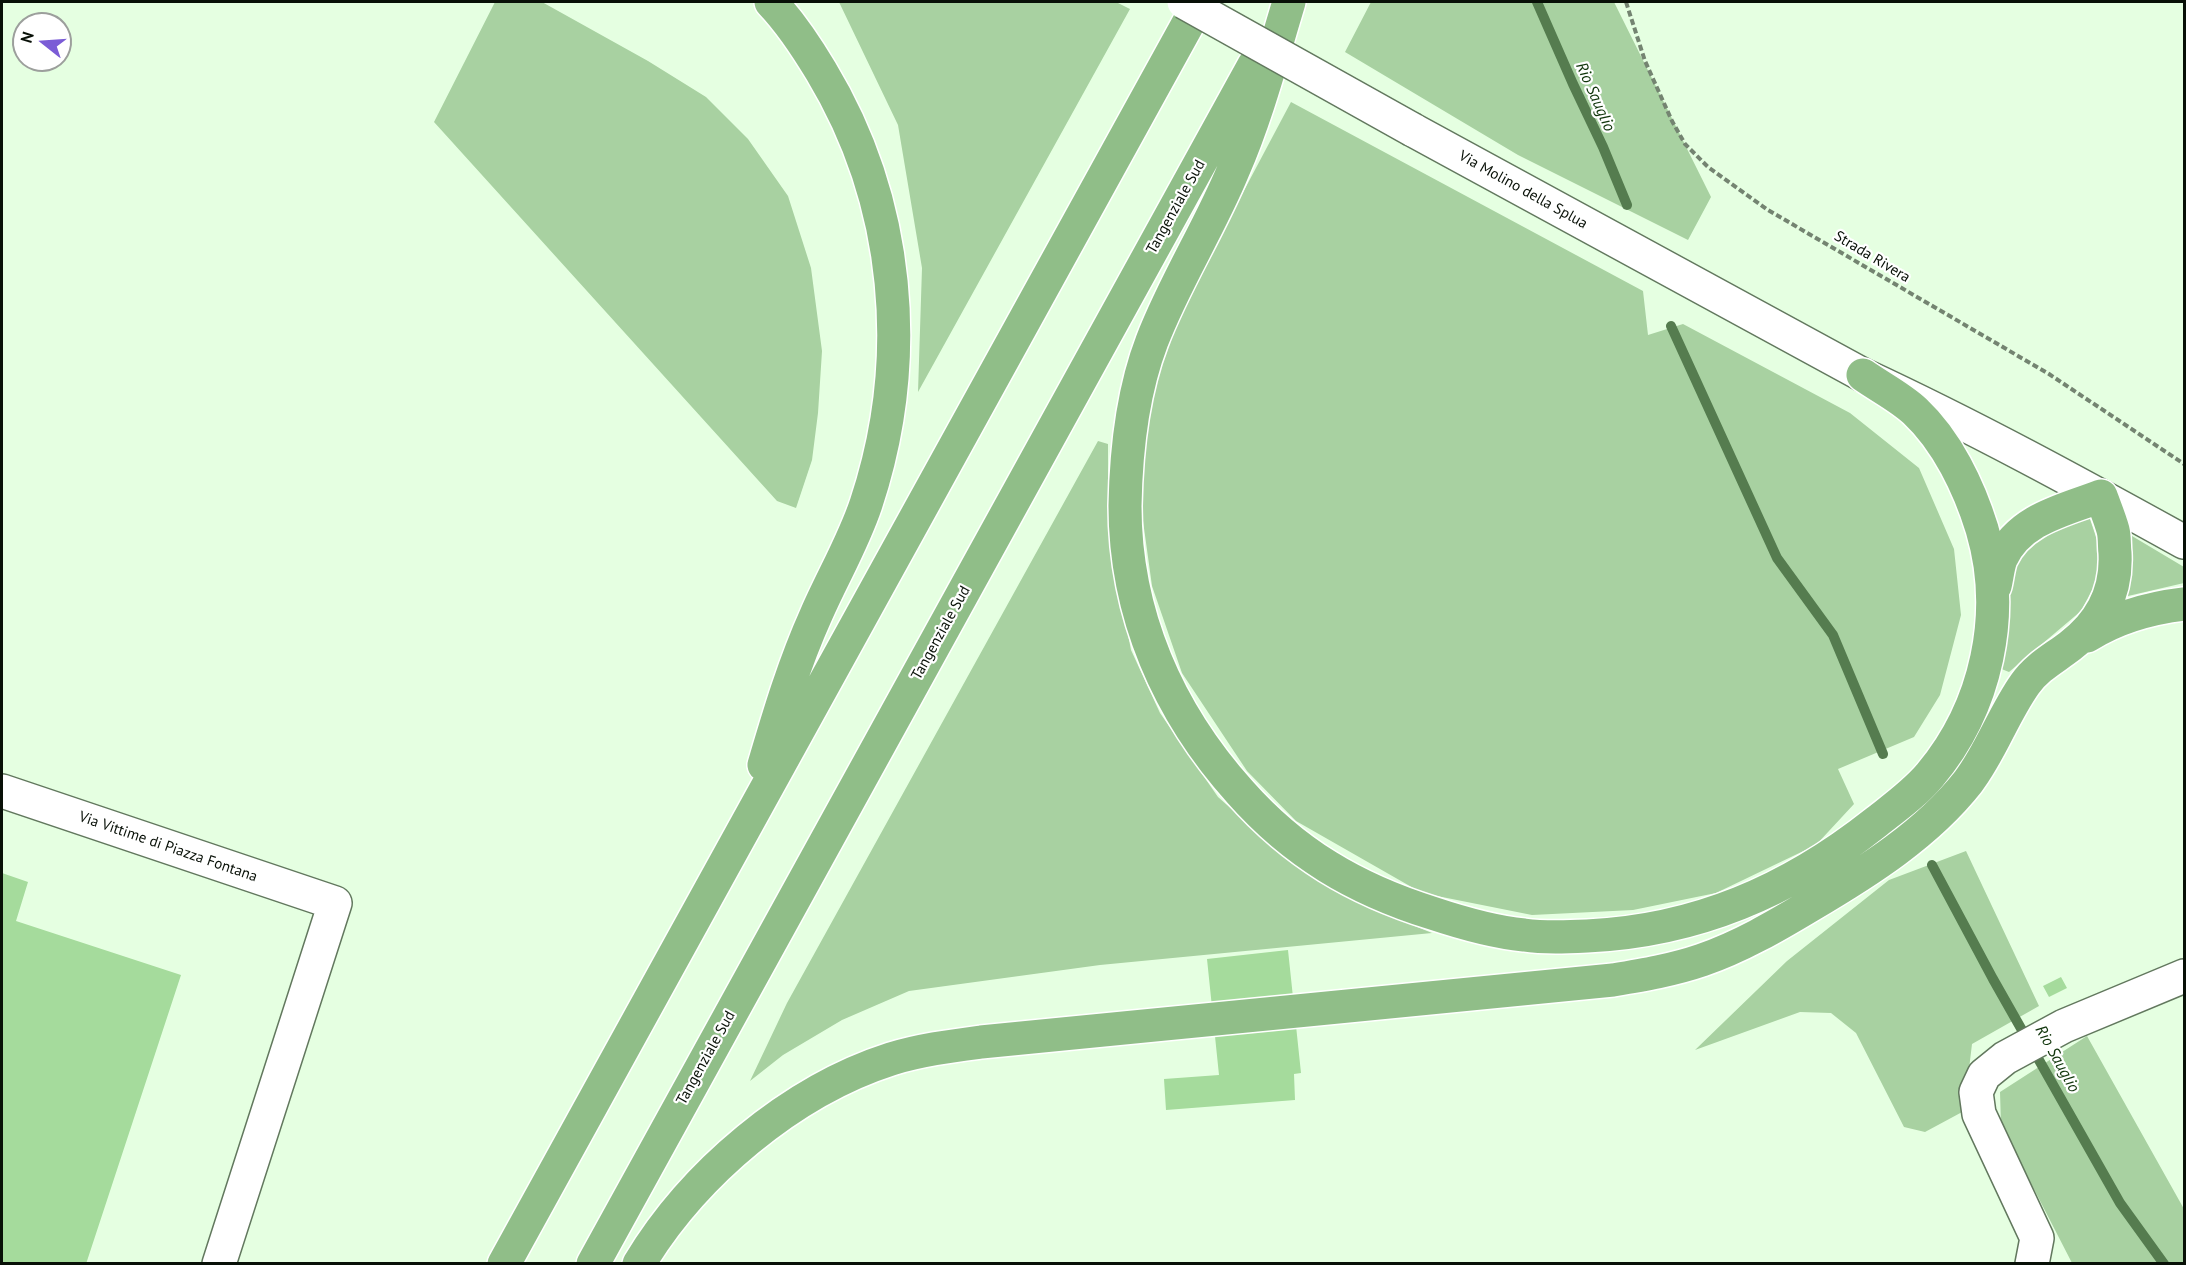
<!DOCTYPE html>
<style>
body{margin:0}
#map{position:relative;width:2186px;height:1265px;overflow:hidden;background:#e5ffe1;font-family:"PT Sans",sans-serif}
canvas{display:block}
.frame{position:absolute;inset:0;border:3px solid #081007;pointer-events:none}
.north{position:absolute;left:12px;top:12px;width:60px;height:60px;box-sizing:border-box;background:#fff;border:2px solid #9c9f9c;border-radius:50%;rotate:287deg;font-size:16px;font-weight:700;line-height:24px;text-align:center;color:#081007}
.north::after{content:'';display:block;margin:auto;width:21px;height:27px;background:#7b5cd6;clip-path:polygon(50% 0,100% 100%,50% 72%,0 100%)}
</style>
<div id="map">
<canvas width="2186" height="1265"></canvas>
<div class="frame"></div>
<div class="north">N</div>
</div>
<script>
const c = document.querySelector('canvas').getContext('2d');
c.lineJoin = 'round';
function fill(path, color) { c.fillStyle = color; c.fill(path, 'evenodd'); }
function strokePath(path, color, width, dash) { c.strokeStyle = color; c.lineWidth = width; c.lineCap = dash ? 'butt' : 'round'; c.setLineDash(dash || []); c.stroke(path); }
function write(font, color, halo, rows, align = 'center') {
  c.font = font + ' "PT Sans",sans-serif'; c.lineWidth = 4.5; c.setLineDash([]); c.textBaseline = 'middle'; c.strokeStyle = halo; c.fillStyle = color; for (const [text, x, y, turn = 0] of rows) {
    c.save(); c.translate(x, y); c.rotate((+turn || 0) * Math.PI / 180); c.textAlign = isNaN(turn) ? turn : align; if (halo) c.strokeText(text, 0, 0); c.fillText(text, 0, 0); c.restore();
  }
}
fill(new Path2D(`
 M495,2h47l106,59 58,36 42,42 40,57 23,72 11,83 -4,62 -6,47 -16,48 -19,-7 -343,-379z
 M839,2h277l14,7 -212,383 4,-124 -24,-143z
 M1371,2h243l97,195 -23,43 -170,-85 -173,-103z
 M1291,102l352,189 5,44 35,-11 167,89 69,55 35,81 7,66 -21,80 -26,42 -76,32 16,35 -38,41 -100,48 -83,17 -101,5 -110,-22 -126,-72 -49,-50 -65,-98 -30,-87 -13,-94 6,-81 27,-85z
 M1098,441l10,3v87l23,119 29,63 58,84 70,62 95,54 49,20 -332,32 -191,26 -67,29 -59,35 -33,26 37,-78z
 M2089,516l10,30 -2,35 -16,30 -72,61 -10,-4 9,-89 11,-31 31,-25z
 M2132,536l52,31v16l-56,13z
 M1966,851l73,155 -67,38 -8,67 -39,21 -21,-5 -48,-94 -25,-20 -31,-1 -105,38 92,-89 102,-81z
 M2087,1036l97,173v54h-112l-71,-138 -1,-33z`), '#a8d1a1');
strokePath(new Path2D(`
 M1537,2l36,82 30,63 24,58
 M1671,326l106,232 56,77 50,119
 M1932,865l61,114 127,224 44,61`), '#557c4f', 10);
fill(new Path2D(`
 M2,873l26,9 -12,39 165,54 -95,289h-84z
 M1288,950l13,123 -7,1 1,26 -129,10 -2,-31 55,-4 -12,-116z
 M2061,977l6,11 -18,9 -6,-11z`), '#a5db9c');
const minor = new Path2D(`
 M1413,130l450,245c110,51 216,109 321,167
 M2,791l333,112 -116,361
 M2032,1264l5,-26 -58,-124 -3,-22 8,-17 21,-17 59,-32 120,-50`);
const highway = new Path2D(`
 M1289,2c-17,56 -32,114 -56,169 -24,58 -59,112 -81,170 -20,52 -26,110 -27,165 0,108 43,206 115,286 54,61 115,97 192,121 30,10 61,19 92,22 21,3 42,2 63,1 109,-5 202,-45 288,-113 19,-15 39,-29 55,-48 57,-68 77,-162 52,-246 -13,-42 -35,-88 -67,-118 -15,-14 -35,-24 -52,-36
 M2087,636c30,-19 63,-28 97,-32
 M764,765c15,-51 30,-101 52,-150 16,-37 37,-72 50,-111 48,-145 34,-302 -45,-433 -15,-25 -30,-48 -50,-69
 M504,1264l696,-1262
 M593,1264l661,-1199
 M639,1264c54,-90 152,-173 252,-205 29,-9 60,-13 90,-17l632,-62c30,-5 60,-10 89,-20 38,-13 74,-34 109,-55 56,-33 116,-71 157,-123 23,-30 35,-67 57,-98 12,-17 28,-25 45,-38 31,-23 47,-54 45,-93 -1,-7 0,-15 -2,-23 -3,-11 -8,-23 -12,-34 -37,14 -82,23 -100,63 -3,8 -4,19 -6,27`);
strokePath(minor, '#62785e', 36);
strokePath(highway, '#fff', 36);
strokePath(new Path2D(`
 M1626,2l19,59 27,60 13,23 23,23 60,43 281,164 135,90`), '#748471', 4, [6, 3]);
strokePath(minor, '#fff', 33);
strokePath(highway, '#90be88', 33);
const minorBridge = new Path2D(`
 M1184,2l229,128`);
strokePath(minorBridge, '#62785e', 36, []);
strokePath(minorBridge, '#fff', 33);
write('15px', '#081007', '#fff', [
 ["Via Molino della Splua",1523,190,29],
 ["Tangenziale Sud",1176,207,-61],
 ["Strada Rivera",1872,257,31],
 ["Tangenziale Sud",941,633,-61],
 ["Via Vittime di Piazza Fontana",168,847,19],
 ["Tangenziale Sud",706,1058,-61]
]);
write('italic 16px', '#10350b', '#fff', [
 ["Rio Sauglio",1595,97,66],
 ["Rio Sauglio",2057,1059,61]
]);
</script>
